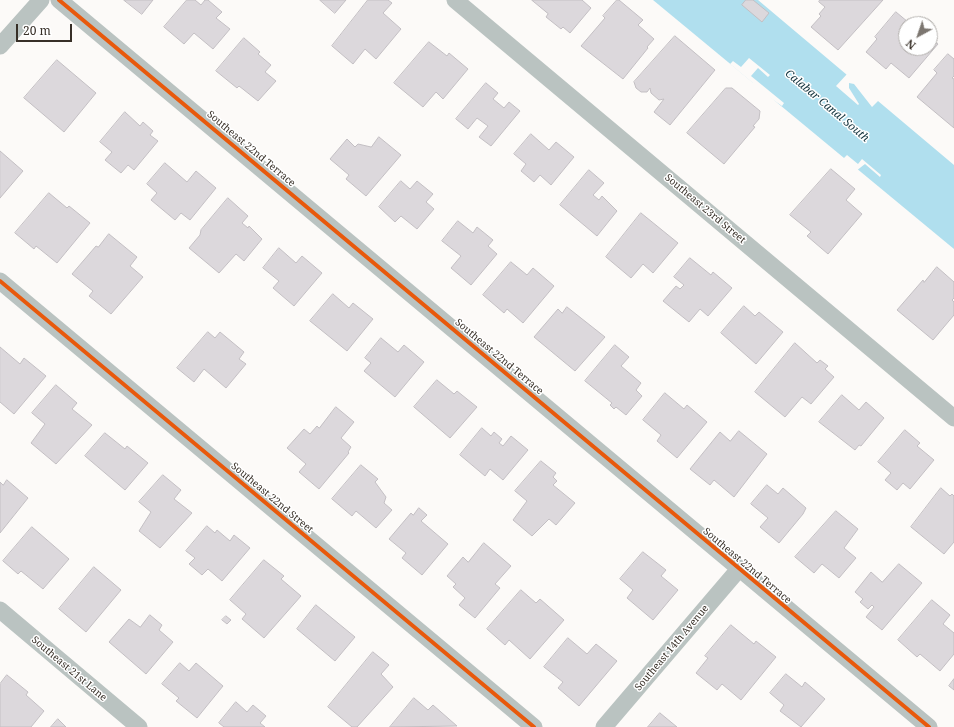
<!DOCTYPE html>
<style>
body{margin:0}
#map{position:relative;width:954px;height:727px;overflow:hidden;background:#fcfaf8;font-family:"Noto Serif",serif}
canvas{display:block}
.north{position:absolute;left:898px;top:16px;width:40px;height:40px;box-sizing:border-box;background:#fff;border:1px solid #afaca9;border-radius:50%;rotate:220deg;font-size:11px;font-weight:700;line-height:16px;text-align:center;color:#372f27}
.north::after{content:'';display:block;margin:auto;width:14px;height:18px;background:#7c7670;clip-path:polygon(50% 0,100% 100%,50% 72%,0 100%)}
.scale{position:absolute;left:16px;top:24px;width:56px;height:18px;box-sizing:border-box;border:2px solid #372f27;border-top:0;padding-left:5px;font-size:12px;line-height:14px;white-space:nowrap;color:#372f27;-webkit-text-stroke:3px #fff;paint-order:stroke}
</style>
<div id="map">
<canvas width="954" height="727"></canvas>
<div class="north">N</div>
<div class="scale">20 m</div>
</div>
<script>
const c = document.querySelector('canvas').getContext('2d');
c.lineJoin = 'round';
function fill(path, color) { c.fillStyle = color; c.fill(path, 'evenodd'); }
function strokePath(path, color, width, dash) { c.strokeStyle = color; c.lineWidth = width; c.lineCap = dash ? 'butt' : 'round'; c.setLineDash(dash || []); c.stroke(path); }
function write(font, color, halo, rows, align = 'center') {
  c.font = font + ' "Noto Serif",serif'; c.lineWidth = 3; c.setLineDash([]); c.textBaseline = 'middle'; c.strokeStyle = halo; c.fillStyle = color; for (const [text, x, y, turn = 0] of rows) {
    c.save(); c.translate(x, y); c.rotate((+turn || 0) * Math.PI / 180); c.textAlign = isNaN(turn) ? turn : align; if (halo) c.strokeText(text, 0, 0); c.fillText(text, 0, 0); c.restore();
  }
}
fill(new Path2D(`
 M653,0h105l196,165v84z`), '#b0dfee');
fill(new Path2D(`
 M749,58l21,17 -2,2 -10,-9 -7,8 33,27 -2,3 -30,-21 1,-2 -23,-19 3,-3 8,6z
 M847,74l32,26 -7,7 -18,-23 -5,-1v5l10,16 -1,1 -22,-19z
 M847,155l11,9 4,-5 19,16 -1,2 -15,-13 -9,7 -13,-12z`), '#fcfaf8');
const building = new Path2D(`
 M124,0h29l-11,14z
 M187,0h8l6,5 4,-5h3l14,12 -6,6 14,11 -17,20 -19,-16 -10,11 -20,-17z
 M320,0h26l-11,13z
 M368,0h20l4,3 -9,10 18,16 -25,30 -11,-10 -12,15 -21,-18z
 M532,0h50l9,8 -21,25 -7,-6 -2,2 -15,-12 2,-3z
 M617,0h2l24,20 -5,5 16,14 -7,8 1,1 -25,31 -42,-33 24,-28 -2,-2z
 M746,0h7l16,13 -7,9 -20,-17z
 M820,0h63l-45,50 -27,-23 10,-11 -2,-2 6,-7 -6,-5z
 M896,12l12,10 -2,2v24h24v-10l8,6 -29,34 -18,-15 -5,6 -20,-17 11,-13 -2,-2z
 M675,36l40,34 -45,55 -16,-13 10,-13 -5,1 -8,-7 -1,-5 -3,4h-6l-5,-4 -2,-6z
 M244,38l16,14 -2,2 13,11 -6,7 11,9 -18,20 -19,-15 -2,2 -21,-17z
 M429,42l18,14 2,-3 19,16 -25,30 -7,-7 -13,15 -29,-24z
 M948,54l6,5v17l-2,2 2,1v49l-37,-31 20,-24 -3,-3z
 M57,60l39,33 -32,39 -40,-34z
 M486,83l12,10 -5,6 11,9 5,-6 11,9 -29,35 -12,-9 9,-11 -11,-8 -9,11 -12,-10z
 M726,88h6l28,23 -1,8 -6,7 2,1 -31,37 -37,-31z
 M125,112l15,14 3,-4 10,9 -3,4 8,6 -24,29 -6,-5 -7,8 -16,-13 7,-8 -12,-10z
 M531,134l18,16 7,-8 18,15 -23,28 -11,-10 -6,7 -13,-11 5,-7 -12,-10z
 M379,137l22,18 -35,41 -20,-17 3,-4 -19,-16 17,-20 8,8 3,-3 13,3z
 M0,151l23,20 -23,27z
 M165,163l22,19 9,-11 20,17 -26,32 -9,-7 -6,7 -24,-20 6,-7 -10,-9z
 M831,169l24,20 -9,11 16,14 -34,40 -21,-18 4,-4 -21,-17z
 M589,170l15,13 -11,12 6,5 3,-4 15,15 -20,25 -37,-31z
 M401,181l9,8 7,-8 16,13 -7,8 8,7 -17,20 -16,-13 -6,6 -16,-15z
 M49,193l18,15 2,-2 21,17 -33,40 -21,-17 -2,3 -19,-16z
 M228,198l20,18 -6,7 6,5 1,-2 13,13 -18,22 -8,-7 -17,19 -30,-25 11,-13 1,-5z
 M641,213l37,30 -25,30 -10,-9 -12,14 -25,-21z
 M458,221l15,12 4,-6 16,13 -5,6 9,8 -26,31 -20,-17 10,-12 -19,-15z
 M109,234l28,23 -7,9 13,11 -32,37 -22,-18 4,-5 -21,-17 24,-28 2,1z
 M279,248l17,15 6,-7 20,17 -28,33 -21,-18 6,-7 -16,-13z
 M690,258l21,17 2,-3 19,16 -24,28 -8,-7 -11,13 -26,-21 13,-15 4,3 4,-4 -10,-8z
 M511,262l16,13 6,-7 21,18 -31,37 -16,-14 -3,4 -21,-18z
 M937,267l17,15v16l-2,2 2,2v13l-21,25 -36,-30 26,-30 1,2z
 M333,294l16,14 4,-5 20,16 -26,32 -37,-30z
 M744,306l11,10 4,-4 24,20 -27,32 -35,-31z
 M567,307l38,30 -30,34 -41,-34 24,-28 4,4z
 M208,332l7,6 5,-6 24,20 -5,7 7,5 -20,24 -22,-19 -10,13 -17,-14z
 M381,338l17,14 6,-7 20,17 -29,35 -31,-26 7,-8 -6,-5z
 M795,343l22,20 3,-3 8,6 -3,3 9,8 -23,27 -9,-7 -17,20 -30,-25z
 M615,345l14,12 -8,9 20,17 -5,7 6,6 -16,19 -10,-8 -2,2 -4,-4 2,-2 -27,-22z
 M0,347l20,17 4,-6 22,18 -32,38 -14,-12z
 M437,380l17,14 3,-3 20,16 -27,31 -36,-31z
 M56,385l21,18 -5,6 20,16 -36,39 -25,-21 14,-19 -13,-11z
 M665,393l19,16 3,-4 20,17 -30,36 -20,-17 4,-6 -18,-15z
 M842,395l17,15 7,-8 18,16 -23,28 -2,-1 -4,5 -36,-28z
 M336,407l18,15 -13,16 10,9 -3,5 1,1 -30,36 -20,-17 7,-8 -19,-16 17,-19 6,5 7,-8 2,2z
 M482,428l9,8 3,-4 8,7 -3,4 4,3 8,-10 17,14 -25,30 -13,-11 -5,7 -25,-21z
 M905,430l15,13 -3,3 17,14 -24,29 -7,-6 -6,7 -12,-10 6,-7 -13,-11z
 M739,431l28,23 -33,43 -20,-17 -4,5 -20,-16 30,-37 10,9z
 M105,433l20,16 2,-3 21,17 -23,27 -40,-34z
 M541,461l15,12 -3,4 4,4 -4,4 22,18 -19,22 -7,-6 -17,17 -19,-16 14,-19 -12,-10z
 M361,465l17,14 -3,3 11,15 -2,6 8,7 -16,18 -20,-17 -4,5 -20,-17z
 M163,475l18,15 -7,9 18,14 -32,35 -21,-17 12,-19 -12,-10z
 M7,480l21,18 -28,35v-51l3,3z
 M767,485l11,9 5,-6 23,20 -3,6 -24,29 -19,-16 8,-9 -17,-14z
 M941,488l9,8 2,-2 2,2v46l-10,12 -33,-27z
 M419,508l8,7 -6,6 27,23 -26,31 -20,-17 4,-5 -17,-14 22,-26 2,2z
 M836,511l22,18 -14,19 12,10 -17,20 -17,-14 -8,9 -19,-16z
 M207,526l8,7 2,-3 13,11 4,-6 16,13 -28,33 -14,-12 -6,6 -13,-11 6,-6 -9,-7z
 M32,527l37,32 -26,30 -22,-18 -3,3 -15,-13z
 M484,543l27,23 -16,18 5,4 -25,30 -16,-13 6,-7 -12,-11 3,-3 -9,-8 16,-19 5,5z
 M643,552l23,18 -5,6 17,14 -25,30 -26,-22 6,-8 -13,-11z
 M264,560l20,16 -3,3 20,17 -37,42 -22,-19 4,-5 -16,-14z
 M899,564l23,19 -40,47 -16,-13 8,-10 -2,-2 -4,4 -8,-7 3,-3 -8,-7 16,-20 11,10z
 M94,567l27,23 -35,42 -27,-23z
 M521,590l15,13 4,-4 24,21 -34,39 -21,-19 -4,5 -18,-16z
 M932,600l18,15 -7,9 11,9v21l-14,17 -20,-17 -3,3 -19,-17z
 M316,605l39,32 -20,24 -38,-32z
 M150,615l12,10 -3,5 14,12 -27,32 -37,-32 20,-23 11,8z
 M226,616l5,4 -4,4 -5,-4z
 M731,625l23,19 2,-3 20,16 -35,43 -19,-16 -5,6 -21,-17 12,-15 -3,-2z
 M568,638l19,16 9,-10 21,17 -38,45 -21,-18 5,-6 -19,-15z
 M373,652l16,13 -8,9 12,13 -36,40h-5l-24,-20z
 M180,663l9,8 7,-8 27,23 -26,32 -21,-17 3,-3 -17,-14z
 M786,674l16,13 3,-5 20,17 -24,28 -21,-16 4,-6 -14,-12z
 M7,675l21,17 -2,3 18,16 -13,16h-31v-43z
 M954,679v11l-5,-4z
 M414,698l14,12 5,-5 24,21 -67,1z
 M236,702l11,10 6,-7 13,11 -6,7 5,4h-41l-5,-4z
 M660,713l17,14h-29z
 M58,719l8,8h-15z`);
fill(building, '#dcd8dc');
strokePath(building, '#c3bfc3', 1);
strokePath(new Path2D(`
 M59,0l870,727
 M455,0l499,418
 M0,46l41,-46
 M0,281l534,446
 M0,610l139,117
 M604,727l135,-158`), '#bac3c1', 17);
strokePath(new Path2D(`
 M59,0l870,727
 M0,281l534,446`), '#e8590c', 4);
write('10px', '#372f27', '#fff', [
 ["Southeast 22nd Terrace",251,149,40],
 ["Southeast 23rd Street",705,209,40],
 ["Southeast 22nd Terrace",499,357,40],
 ["Southeast 22nd Street",272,498,40],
 ["Southeast 22nd Terrace",747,566,40],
 ["Southeast 14th Avenue",672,648,-50],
 ["Southeast 21st Lane",69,669,40]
]);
write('italic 11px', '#12333d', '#fff', [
 ["Calabar Canal South",827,106,40]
]);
</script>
